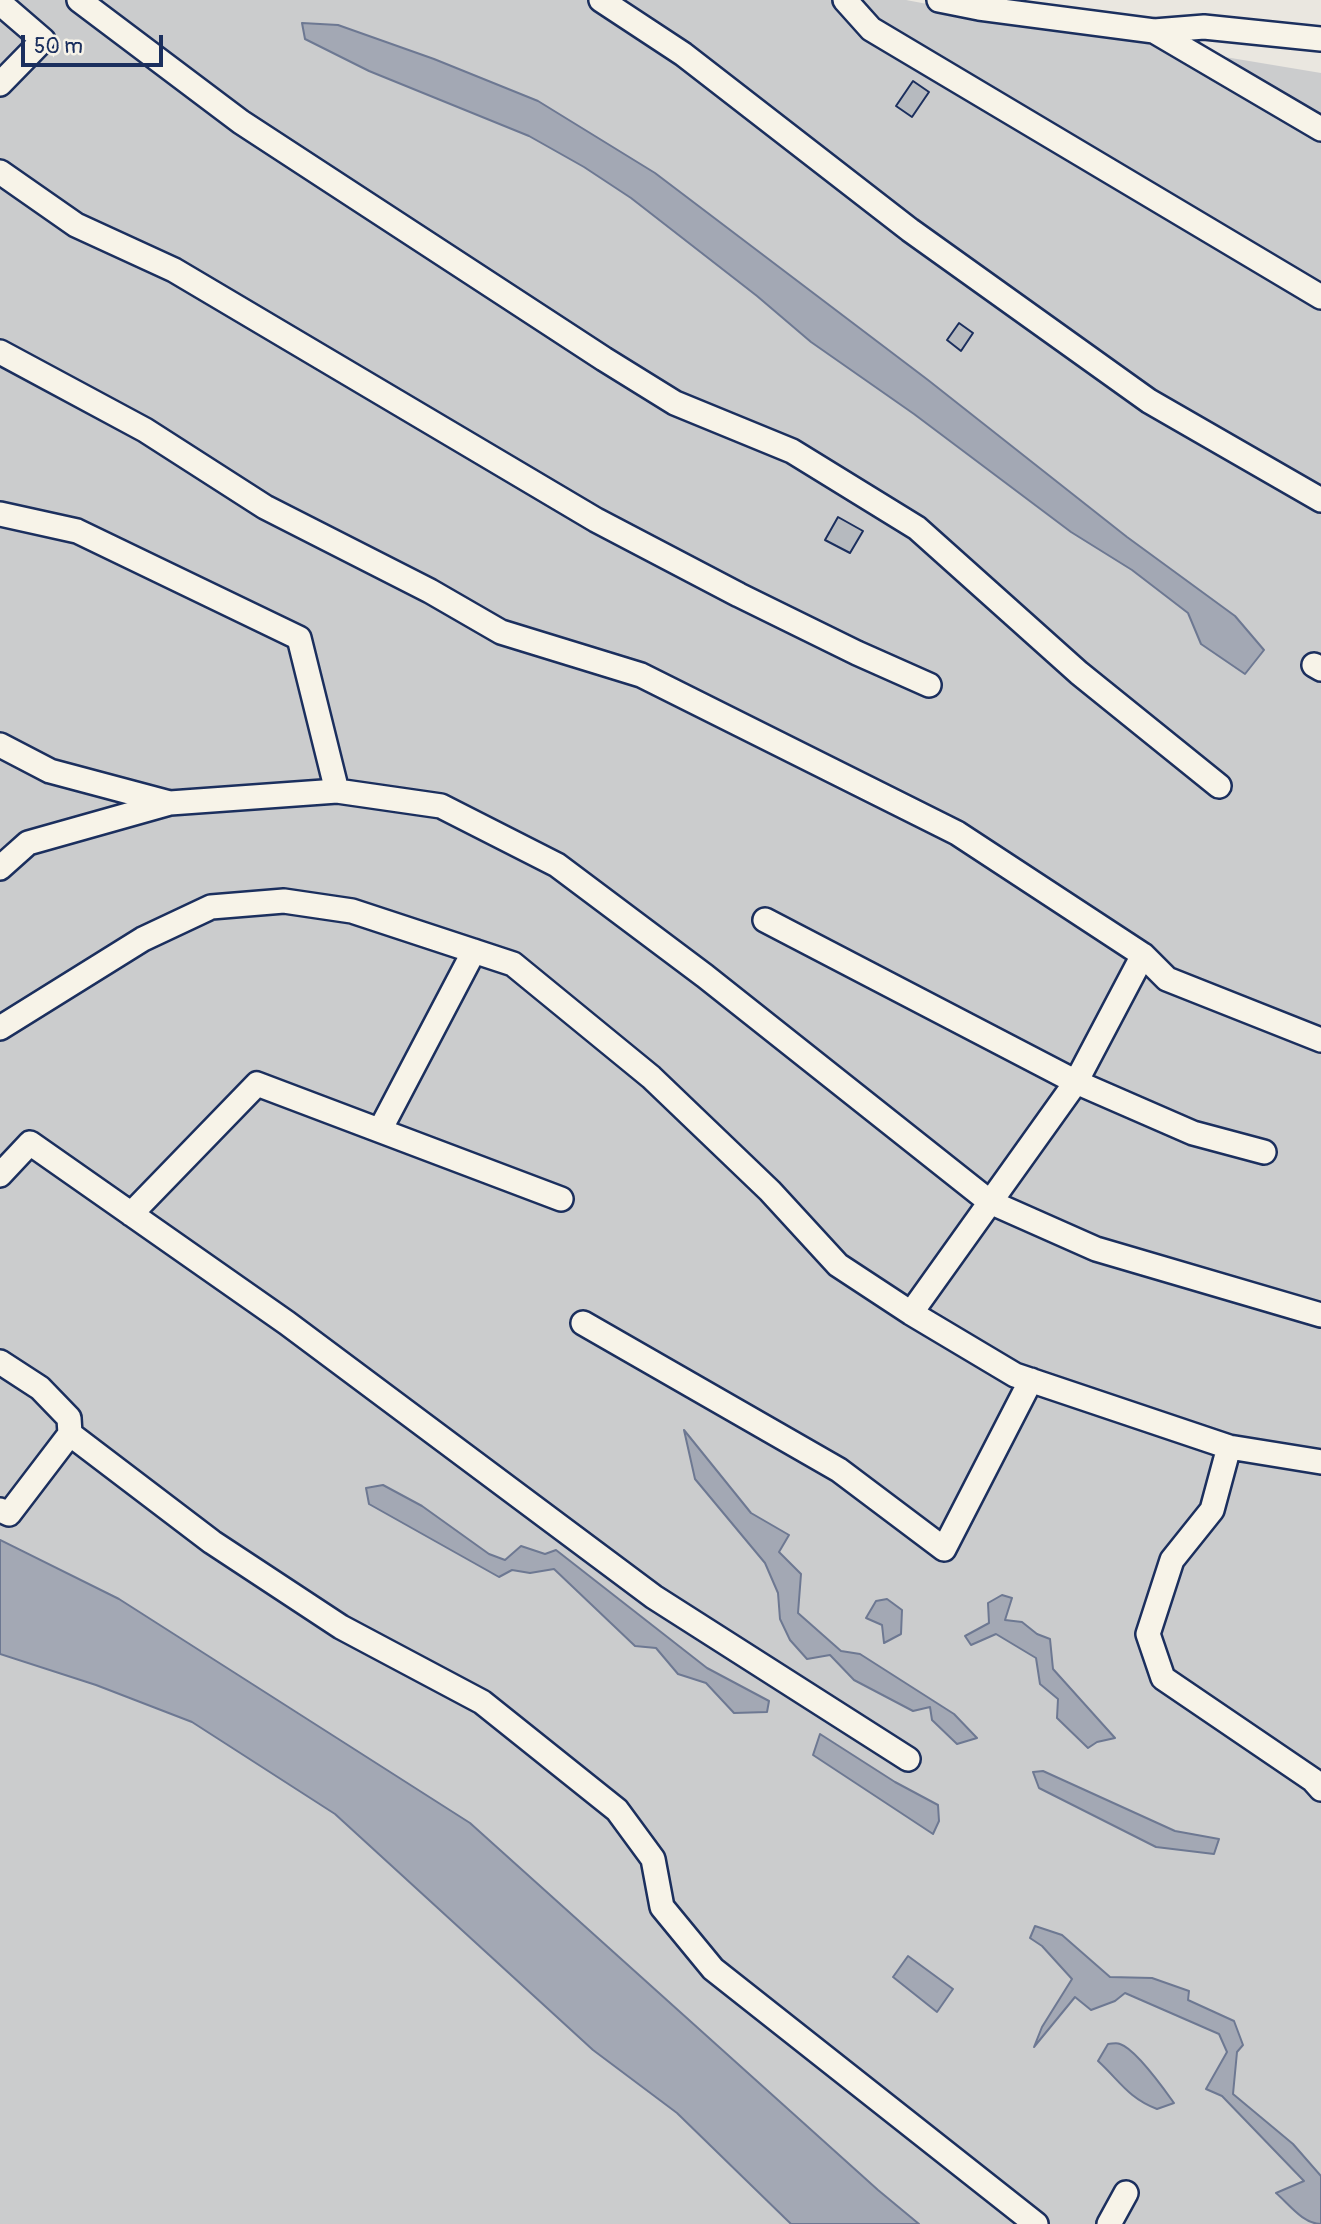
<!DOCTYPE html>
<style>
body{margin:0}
#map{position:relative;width:1321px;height:2224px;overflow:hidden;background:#eae7e0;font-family:Pangolin,sans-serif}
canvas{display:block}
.scale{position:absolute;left:21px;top:35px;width:142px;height:32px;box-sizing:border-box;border:4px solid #1b2f5e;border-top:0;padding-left:9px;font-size:21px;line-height:24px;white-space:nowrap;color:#1b2f5e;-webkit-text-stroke:5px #f7f3e8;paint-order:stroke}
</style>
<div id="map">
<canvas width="1321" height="2224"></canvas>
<div class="scale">50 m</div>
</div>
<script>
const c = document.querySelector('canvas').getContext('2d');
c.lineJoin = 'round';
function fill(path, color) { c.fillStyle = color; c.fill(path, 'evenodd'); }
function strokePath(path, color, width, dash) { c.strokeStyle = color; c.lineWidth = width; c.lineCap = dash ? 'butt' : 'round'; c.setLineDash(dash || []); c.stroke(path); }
fill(new Path2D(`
 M0,0h906l169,32 246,41v2151h-402l-41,-34 -408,-367 -351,-224 -119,-59z
 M0,1654l96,31 96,37 143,92 258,236 84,63 114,111h-791z`), '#cbcccd');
const water = new Path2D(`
 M302,23l36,2 96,34 104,42 117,72 273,207 199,157 108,79 29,34 -19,24 -44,-30 -13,-31 -56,-43 -61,-38 -157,-118 -103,-72 -54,-46 -126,-98 -47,-31 -55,-31 -160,-65 -64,-32z
 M684,1430l67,83 38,22 -10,17 22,22 -3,39 43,38 19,3 94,60 23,24 -20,6 -25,-24 -2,-13 -17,4 -59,-31 -24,-25 -23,4 -17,-19 -10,-21 -2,-26 -13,-30 -70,-84z
 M383,1485l39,21 67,48 16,6 16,-14 24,8 11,-4 151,118 62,33 -2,11 -33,1 -28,-30 -28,-9 -22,-26 -21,-2 -81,-77 -24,4 -18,-3 -13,7 -130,-73 -3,-16z
 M0,1540l119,59 351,224 408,367 41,34h-128l-114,-111 -84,-63 -258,-236 -143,-92 -96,-37 -96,-31z
 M1002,1595l10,3 -7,22 17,2 15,12 13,5 3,30 62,69 -18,4 -9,6 -31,-30 1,-19 -18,-15 -4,-26 -40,-24 -25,11 -6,-9 24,-13 -1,-20z
 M887,1599l15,11 -1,24 -17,9 -2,-18 -16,-7 10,-17z
 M820,1734l75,48 43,23 1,16 -6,13 -120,-79z
 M1043,1771l132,60 44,8 -5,15 -58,-7 -117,-59 -6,-16z
 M1035,1926l27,9 48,42 42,1 37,13 -1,9 46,21 9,24 -6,7 -4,42 60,50 28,32v48c-18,0 -32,-20 -45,-31l28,-12 -82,-85 -16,-7 21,-37 -8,-18 -94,-41 -10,8 -24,9 -16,-13 -41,50 8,-20 30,-48 -30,-33 -12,-8z
 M908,1956l45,33 -16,23 -44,-35z
 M1108,2044c4,0 8,-2 12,0 16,5 44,45 54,59l-17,6c-29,-11 -38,-29 -59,-48z`);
fill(water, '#a3a8b4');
strokePath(water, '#6d7892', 2);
const building = new Path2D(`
 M913,81l16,11 -17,25 -16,-11z
 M959,323l14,10 -12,18 -14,-11z
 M838,517l25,14 -13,22 -25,-13z`);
fill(building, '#b6babf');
strokePath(building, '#1b2f5e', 2);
const minor = new Path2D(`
 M79,0l162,122 363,237 71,44 117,48 125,77 162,145 140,113
 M601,0l82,54 227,176 239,171 172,99
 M845,0l26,29 450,268
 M939,0l40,8 175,23 50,-4 117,12
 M0,3l43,37 -43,44
 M1154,31l167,98
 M0,172l76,53 98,45 422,250 143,75 118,58 72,32
 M0,352l145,78 120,77 165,84 71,41 140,43 316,158 186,122 24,24 154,61
 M0,514l77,17 222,107 38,153
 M1314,665l7,4
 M0,745l50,26 120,32
 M0,868l28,-25 142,-40 167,-12 104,15 116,59 148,111 285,226 106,47 225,66
 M765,920l311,162 117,51 71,19
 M0,1028l143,-89 68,-32 73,-6 68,10 161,53 138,113 119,114 68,74 73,48 104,62 214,72 92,15
 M380,1130l94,-179
 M0,1175l30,-32 257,180 367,274 254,162
 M131,1214l126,-130 304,115
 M911,1313l165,-231 67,-127
 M583,1323l256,147 105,79 87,-169
 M0,1362l40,26 29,30 1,16 142,108 129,85 141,75 135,108 36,49 9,48 51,62 323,255
 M1229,1447l-17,63 -40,50 -24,74 15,44 150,102 8,9
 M0,1510l9,4 61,-80
 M1109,2224l17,-31`);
strokePath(minor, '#1b2f5e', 28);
strokePath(minor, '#f7f3e8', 23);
</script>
